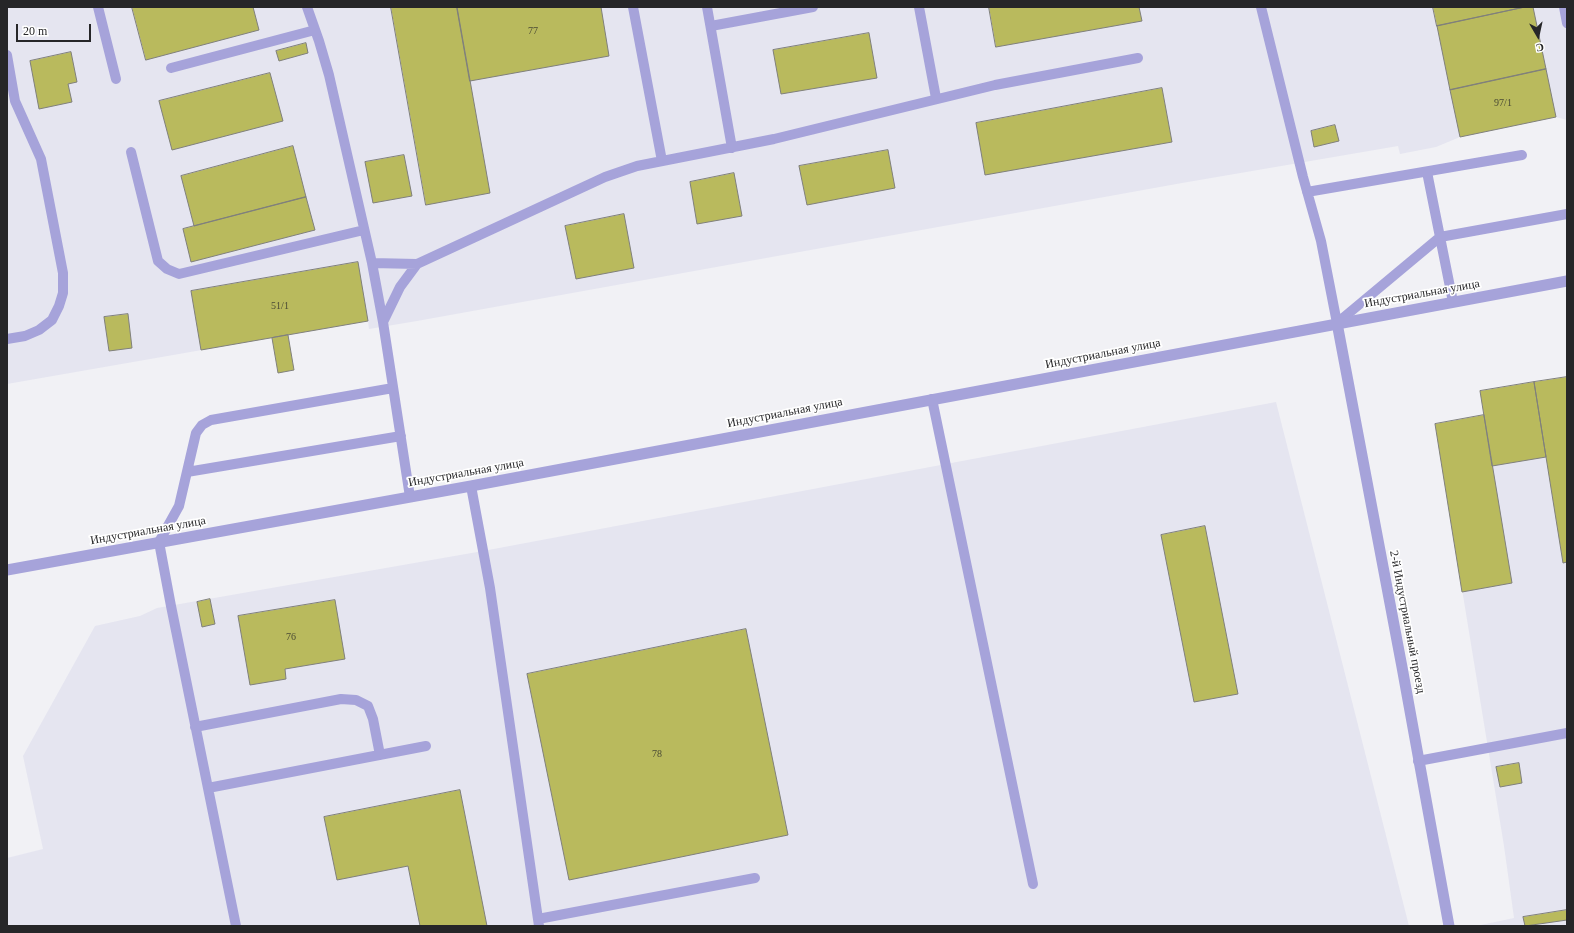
<!DOCTYPE html>
<meta charset="utf-8">
<style>
body{margin:0}
#map{position:relative;width:1574px;height:933px;overflow:hidden;background:#f1f1f5;font-family:"Times New Roman",serif}
canvas{display:block}
.frame{position:absolute;inset:0;border:8px solid #262628;pointer-events:none}
.north{position:absolute;left:1518px;top:16px;width:40px;height:40px;-webkit-text-stroke:3px #fff;paint-order:stroke;rotate:171deg;font-size:11px;font-weight:700;line-height:16px;text-align:center;color:#262628}
.north::after{content:'';display:block;margin:auto;width:14px;height:18px;background:#262628;clip-path:polygon(50% 0,100% 100%,50% 72%,0 100%)}
.scale{position:absolute;left:16px;top:24px;width:75px;height:18px;box-sizing:border-box;border:2px solid #262628;border-top:0;padding-left:5px;font-size:12px;line-height:14px;white-space:nowrap;color:#262628;-webkit-text-stroke:3px #fff;paint-order:stroke}
</style>
<div id="map">
<canvas width="1574" height="933"></canvas>
<div class="frame"></div>
<div class="north">С</div>
<div class="scale">20 m</div>
</div>
<script>
const c = document.querySelector('canvas').getContext('2d');
c.lineJoin = 'round';
function fill(path, color) { c.fillStyle = color; c.fill(path, 'evenodd'); }
function strokePath(path, color, width, dash) { c.strokeStyle = color; c.lineWidth = width; c.lineCap = dash ? 'butt' : 'round'; c.setLineDash(dash || []); c.stroke(path); }
function write(font, color, halo, rows, align = 'center') {
  c.font = font + ' "Times New Roman",serif'; c.lineWidth = 3.5; c.setLineDash([]); c.textBaseline = 'middle'; c.strokeStyle = halo; c.fillStyle = color; for (const [text, x, y, turn = 0] of rows) {
    c.save(); c.translate(x, y); c.rotate((+turn || 0) * Math.PI / 180); c.textAlign = isNaN(turn) ? turn : align; if (halo) c.strokeText(text, 0, 0); c.fillText(text, 0, 0); c.restore();
  }
}
fill(new Path2D(`
 M7,7h1560v113l-11,-3 -96,20 -24,10 -36,7 -2,-8 -216,37 -765,138 -48,8 -1,-8 -361,63z
 M1567,377v549h-91l38,-8 -10,-72 -69,-422 49,-9 -4,-24z
 M1276,402l133,524h-1402v-68l36,-9 -20,-93 72,-130 45,-10 17,-8 326,-57z`), '#e5e5f0');
const building = new Path2D(`
 M132,7h121l6,23 -113,30z
 M391,7h66l33,186 -64,12z
 M457,7h144l8,49 -139,25z
 M989,7h150l3,14 -146,26z
 M1433,7h92l-88,19z
 M1525,7h8l13,62 -96,21 -13,-64z
 M869,33l8,45 -96,16 -8,-44z
 M306,43l2,10 -29,8 -3,-10z
 M71,52l6,30 -9,2 4,18 -33,7 -9,-48z
 M1546,69l10,48 -96,20 -10,-47z
 M270,73l13,48 -111,29 -13,-49z
 M1162,88l10,54 -187,33 -9,-52z
 M1335,125l4,16 -25,6 -3,-16z
 M293,146l13,51 -112,29 -13,-50z
 M888,150l7,38 -88,17 -8,-39z
 M404,155l8,41 -39,7 -8,-41z
 M734,173l8,43 -45,8 -7,-42z
 M306,197l9,33 -124,32 -8,-33z
 M624,214l10,54 -58,11 -11,-53z
 M358,262l10,59 -167,29 -10,-59z
 M128,314l4,34 -23,3 -5,-34z
 M288,335l6,35 -16,3 -6,-35z
 M1567,377v185l-4,1 -29,-181z
 M1534,382l12,75 -54,9 -12,-75z
 M1484,415l28,168 -50,9 -27,-168z
 M1205,526l33,168 -44,8 -33,-167z
 M210,599l5,25 -13,3 -5,-25z
 M335,600l10,59 -60,10 1,10 -36,6 -12,-69z
 M746,629l42,206 -219,45 -42,-206z
 M1519,763l3,20 -22,4 -4,-20z
 M460,790l27,136h-67l-12,-60 -71,14 -13,-63z
 M1567,910v10l-42,6 -2,-9z`);
fill(building, '#b9ba5d');
strokePath(building, '#80807c', 1);
strokePath(new Path2D(`
 M98,7l18,72
 M307,7l12,34 10,34 43,188 11,59 27,175
 M633,7l29,154
 M707,7l25,141
 M919,7l17,91
 M1261,7l42,170 18,64 16,82 103,-86 127,-23
 M1564,7l3,16
 M711,26l102,-19
 M7,55l8,46 26,58 22,114v20l-4,13 -7,14 -13,10 -14,6 -18,3
 M171,68l144,-38
 M131,152l27,109 9,8 12,5 185,-44
 M1427,172l26,130
 M1307,192l215,-37
 M372,263l45,1
 M383,322l17,-35 17,-23 188,-87 32,-11 137,-27 221,-54 143,-27
 M932,399l101,485
 M187,472l214,-36
 M471,486l19,102 49,338
 M195,727l146,-28 15,1 12,6 5,13 7,36
 M1418,761l149,-28
 M208,788l218,-42
 M538,919l217,-41
 M236,926l-65,-320 -12,-64 20,-36 17,-73 6,-8 9,-5 182,-32`), '#a6a3da', 10);
strokePath(new Path2D(`
 M1337,323l65,344 47,259
 M7,570l464,-84 1096,-205`), '#a6a3da', 11);
write('10px', '#4b4b35', null, [
 ["77",533,31],
 ["97/1",1503,103],
 ["51/1",280,306],
 ["76",291,637],
 ["78",657,754]
]);
write('12px', '#262628', '#fff', [
 ["Индустриальная улица",1422,294,-10],
 ["Индустриальная улица",1103,354,-11],
 ["Индустриальная улица",785,413,-11],
 ["Индустриальная улица",466,473,-10],
 ["Индустриальная улица",148,531,-10],
 ["2-й Индустриальный проезд",1407,622,79]
]);
</script>
